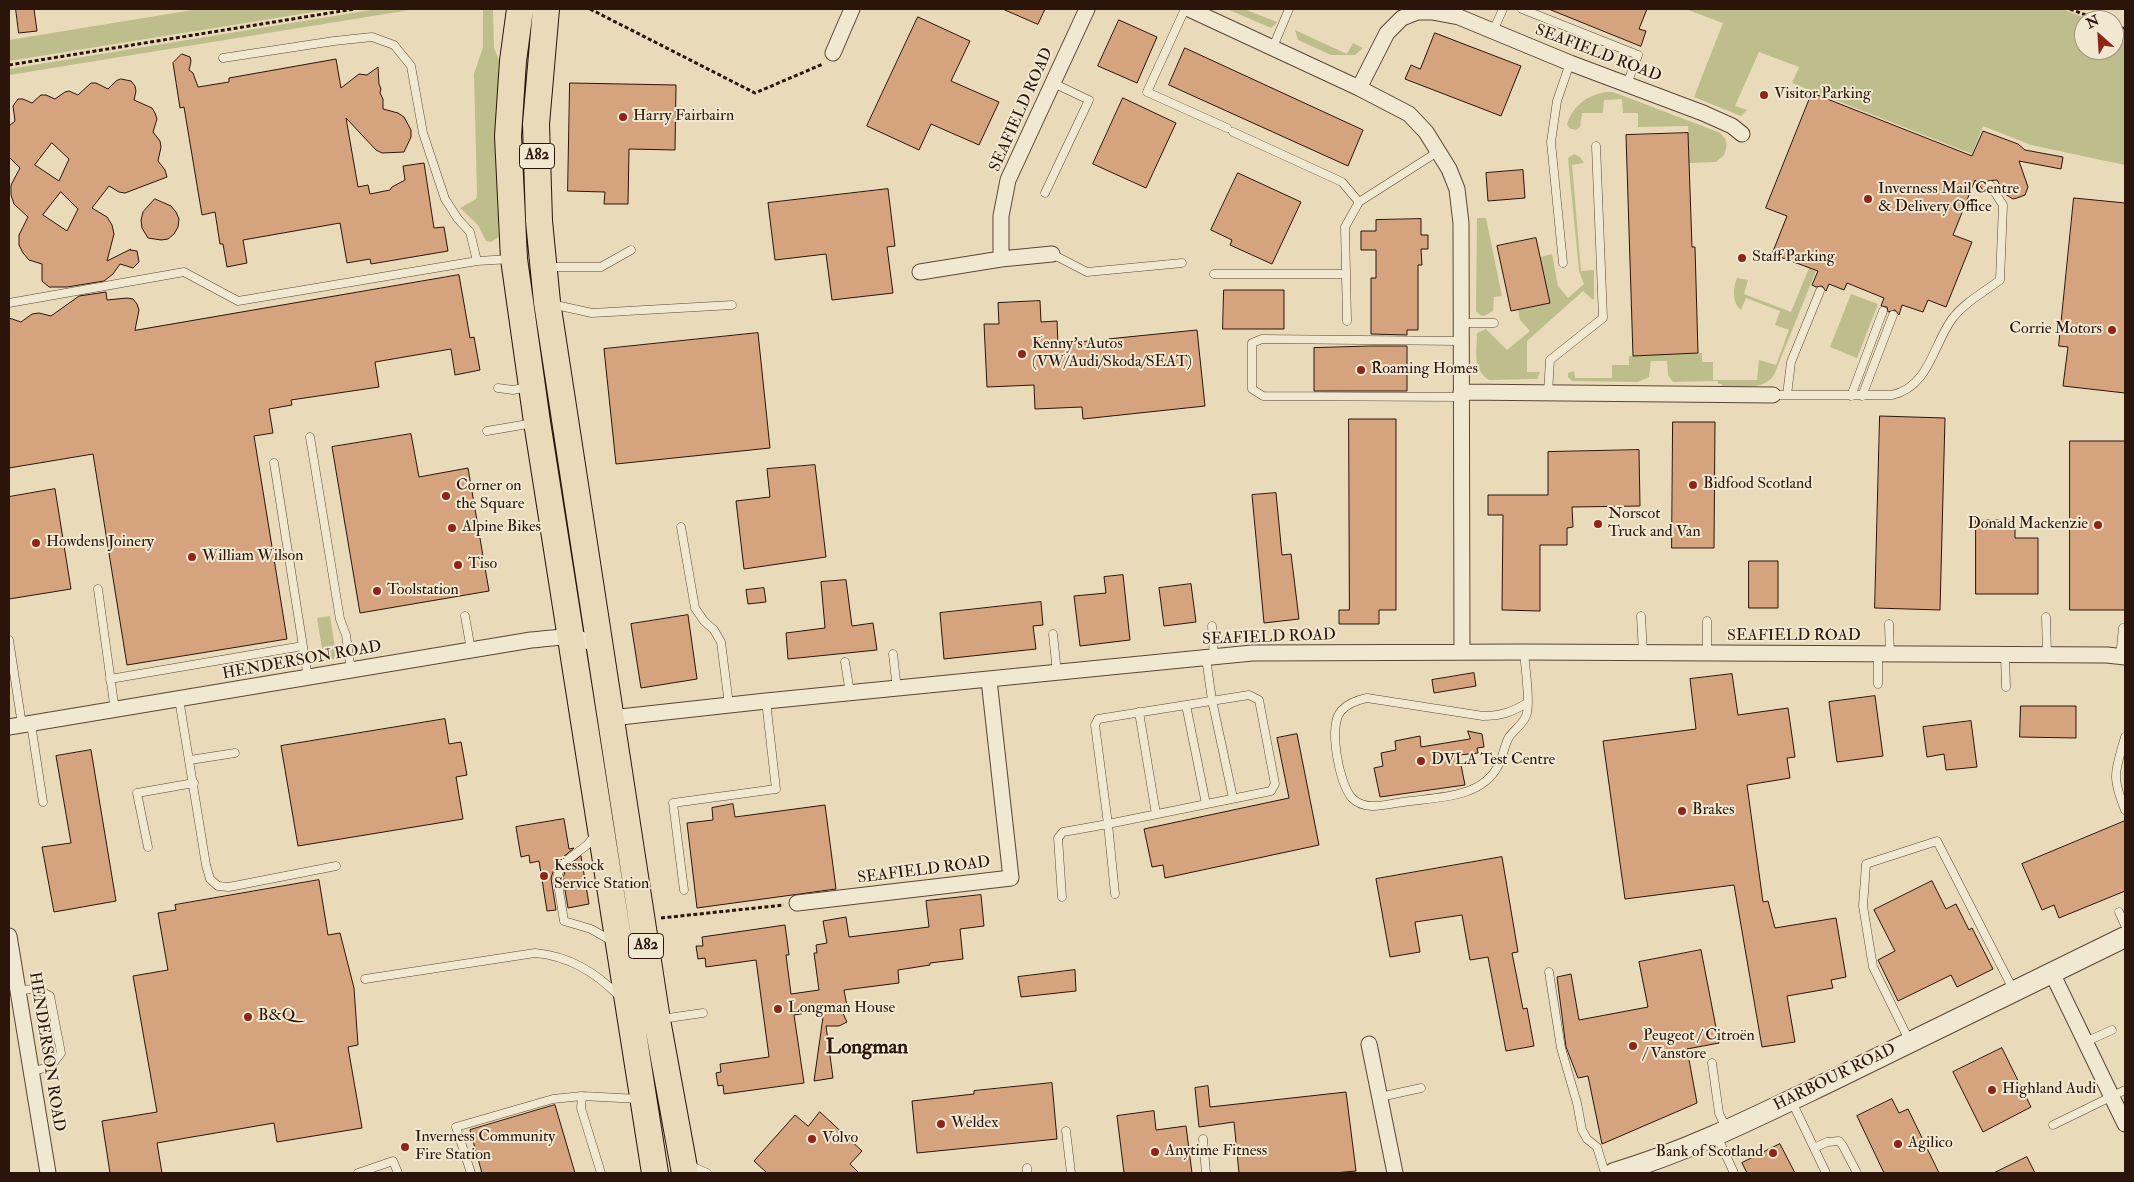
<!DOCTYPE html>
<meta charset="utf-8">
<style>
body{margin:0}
#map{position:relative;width:2134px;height:1182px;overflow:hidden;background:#e9dbb9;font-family:"IM FELL Double Pica",serif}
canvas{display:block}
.frame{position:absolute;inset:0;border:10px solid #2b140a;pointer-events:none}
.north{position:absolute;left:2074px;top:10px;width:50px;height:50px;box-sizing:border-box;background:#f1e8d2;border:1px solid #a29382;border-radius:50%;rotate:334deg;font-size:14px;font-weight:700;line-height:20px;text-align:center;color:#2b140a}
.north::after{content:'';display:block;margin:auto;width:18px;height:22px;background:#8f2418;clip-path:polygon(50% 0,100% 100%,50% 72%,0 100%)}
</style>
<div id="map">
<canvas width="2134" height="1182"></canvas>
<div class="frame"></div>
<div class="north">N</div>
</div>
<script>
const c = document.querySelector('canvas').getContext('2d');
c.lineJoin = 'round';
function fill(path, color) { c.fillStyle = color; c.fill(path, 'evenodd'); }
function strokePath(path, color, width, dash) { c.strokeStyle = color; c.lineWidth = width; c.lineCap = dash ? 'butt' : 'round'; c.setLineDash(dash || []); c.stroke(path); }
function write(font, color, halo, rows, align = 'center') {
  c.font = font + ' "IM FELL Double Pica",serif'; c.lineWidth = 4; c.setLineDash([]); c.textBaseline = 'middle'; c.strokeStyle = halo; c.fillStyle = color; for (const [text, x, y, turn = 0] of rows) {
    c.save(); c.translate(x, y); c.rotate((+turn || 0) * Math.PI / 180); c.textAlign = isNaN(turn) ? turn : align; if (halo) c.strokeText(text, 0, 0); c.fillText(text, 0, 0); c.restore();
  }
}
fill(new Path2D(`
 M199,9h133l-323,52v-21z
 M377,9h39l-407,66v-6z
 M483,9h10l1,39 5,12 -3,105 3,72 -8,5 -5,-1 -8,-16 -18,-17 16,-9 1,-6 -3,-119 9,-27z
 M1227,9h17l33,13 -6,6z
 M1685,9h378l27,11h-6v30h30v-21l11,3v133l-94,-20 -48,-19 -11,28 -180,-71 7,-16 -40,-15 -24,54 12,4 -6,6 -47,-19 29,-74z
 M1295,30l52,24 6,-11 10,5 -8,7h-24l-33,-15z
 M1606,92h7l105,40c10,6 10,13 6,23l-8,7 -27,1 -1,-37 -50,1v-14h-15l-1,-14 -18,1 -1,13h-21l-2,14 -4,3 -7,-2 -2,-4c7,-19 19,-28 39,-32z
 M1574,154l6,3 4,6 -12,2 9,106 13,-1v28l-1,2 -10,-9 -56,50v31h13l-3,7 -48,1c-17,-11 -12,-29 -12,-47l9,-4 21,21 23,-19 -10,-11 -2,-10 32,-7 -10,-46 12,-3 6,32 10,12 16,-14 -5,-13 -11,-113z
 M1477,218h9l16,78 -8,1 -1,14 -9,5 -4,-1 -4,-4z
 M1809,268l7,3 -42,104c-10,16 -34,11 -52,12v-3h-4v-3l-45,1 -5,-7 -1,-14h-16l-2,16 -11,5 -66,-1 -4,-4v-4l6,-2 1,7h37v-13h17v-9h4l69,-3v9h11v18h44l2,-20 17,5 13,-35 -14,-5 5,-14 -34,-13 -5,12c-9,-6 -8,-23 -4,-32l11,2 -4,14 47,18z
 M1851,294l27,10 -21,54 -27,-11z
 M330,616l6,38 -2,5 -10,2 -7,-43z`), '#bdbe8b');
const building = new Path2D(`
 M16,9h18l3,22 -18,2z
 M1003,9h42l-7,15z
 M1549,9h98l-8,20 7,2 -5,15z
 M918,17l52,24 -19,40 48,21 -20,43 -48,-21 -12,26 -52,-24z
 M1119,20l38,17 -20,46 -39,-17z
 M1435,33l86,33 -20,50 -96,-37 6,-14 9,4z
 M1185,48l178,82 -15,36 -179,-81z
 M182,54l8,3 1,4 -2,9 4,3 5,14 31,-5v-4l107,-19 5,29 18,-14 8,1 11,-8 1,17 2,5 -1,4 3,6v10l15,4 6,4 7,13v7l-7,15 -22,1 -6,-3 -30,-32 12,69 10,-2 2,9 20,-4 2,-3 13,-7 -2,-14 21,-3 10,65 10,-1 4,24 -77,13 -1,-5 -23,4 -7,-40 -97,17 4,23 -20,4 -4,-23h-3l-5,-32 -13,3 -18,-108 -4,1 -7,-45z
 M121,79l10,2 4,5 1,5 -2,9 18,8 3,5 2,6 -4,13 7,9 1,6 -3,14 7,9 2,7 -42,16 -6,-1 -10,-6 -17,22 15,9 5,8 2,9 -7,27 24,-12 -1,1 7,1 2,11 -6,6 -13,-4 -7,10 -9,7 -37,6h-18l-7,-6v-17l-13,-4 -6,-7 -4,-8v-10l9,-18 -14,-13 -3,-9v-10l9,-17 -11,-11v-31l6,-5 -2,-15 5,-7h5l9,4 9,-8h5l9,4 10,-7 4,-1 9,4 13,-12h5l12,6 8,-8zM52,143l17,16 -10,22 -24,-16zM61,192l17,17 -11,22 -24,-16z
 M570,83l106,2 -1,65 -46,-1 -1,55h-24l1,-12 -37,-1z
 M1812,93l160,63 11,-25 35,13 7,6 38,7 -2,12 -42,-8 9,26 -3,8 -8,3 -4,1 -8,-5 -8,-14 -10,1 -3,4 2,3 -3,2 -8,-10 -22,55 19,7 -26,65 -18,-7 -5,12 -21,-7 -3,10 -4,-5 -7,2 -1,-5 -6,-1 3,-8 -37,-15 -3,7 -15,-6 -3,7 -4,-5 -6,1 -4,-2 6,-14 -46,-17 15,-38 -21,-8z
 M1123,98l53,25 -30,65 -53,-24z
 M1688,133l4,114h3l3,106 -65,3 -7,-221z
 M1523,170l2,28 -37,3 -2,-28z
 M1238,173l63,29 -29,62 -42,-19 2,-5 -21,-10z
 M888,189l7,57 -8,1 6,46 -61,7 -6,-46 -51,6 -7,-57z
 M2074,198l51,5v190l-62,-7 5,-39 -9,-1z
 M155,199l16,7 5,6 3,7 -1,8 -4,7 -6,5 -7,1 -13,-2 -6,-10 -1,-8 2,-8z
 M1421,219v16h7v14h-7l1,16h-4v65h-11v5l-36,-1v-56h5v-28h-15v-19h15v-11z
 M1536,238l14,65 -39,8 -14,-65z
 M459,275l11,63 4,-1 6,33 -25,5 -4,-26 -76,13 4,25 -88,13 1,5 -23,4 4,24 -19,3 33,203 -160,26 -34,-211 -84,14v-150l12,4 11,-8 7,-1 12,3 28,-20 27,-4 1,8 20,-2 6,1 4,5 2,6 -4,20z
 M1224,290h60v39h-61z
 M1040,301l1,21 16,-1 1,23 139,-14 8,76 -122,13 -1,-12 -47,2 -1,-24 -47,2 -3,-63h15l-1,-21z
 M758,333l12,115 -154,16 -12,-115z
 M1371,346h36v45h-93v-43z
 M1880,416l65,2 -5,192 -65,-2z
 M1349,419h47v191h-17v14h-40v-14h10z
 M1673,422h42l-1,126h-42z
 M411,434l8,43 49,-9 21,123 -129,22 -28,-166z
 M2070,441h55v169h-55z
 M1639,450l1,56 -68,1 1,20 -6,1v17h-27v66l-38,-1 1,-95h-15v-20h60v-43z
 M815,465l11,92 -82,12 -8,-68 34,-4 -3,-28z
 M55,489l16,100 -62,10v-102z
 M1276,493l6,62 9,-1 8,65 -35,4 -12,-128z
 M1976,520h39v18h23v56h-62z
 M1749,561h29v47h-29z
 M1123,575l7,65 -50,6 -6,-50 32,-3 -2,-16z
 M846,580l6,46 21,-3 4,27 -89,9 -2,-26 39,-5 -4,-46z
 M1191,584l5,38 -32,4 -5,-38z
 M764,588l2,14 -18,2 -2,-14z
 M1041,602l2,23 -10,1 3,23 -92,10 -4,-46z
 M688,615l9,64 -56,9 -10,-64z
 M1474,673l2,13 -42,7 -2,-13z
 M1732,674l6,41 50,-7 7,49 -8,1 3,20 -43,7 16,117 5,-1 7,27 61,-10 10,59 -15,3 2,8 -46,8 8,46 -33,5 -28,-162 -109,14 -22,-158 93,-12 -6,-50z
 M1875,696l8,60 -46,6 -8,-60z
 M2021,706h55v32l-56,-1z
 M445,719l4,25 12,-2 6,33 -11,2 7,42 -165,27 -17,-100z
 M1971,721l6,46 -31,3 -2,-16 -17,3 -4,-30z
 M1468,731l14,3 2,13 -7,1 1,5 -19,2 6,30 -85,12 -6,-29 9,-2 -2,-13 15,-3 -1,-9 25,-5 1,11 49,-8z
 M1297,734l22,111 -154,33 -2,-13 -11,2 -8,-38 145,-31 -12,-60z
 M91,750l25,151 -62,11 -12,-65 29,-4 -15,-87z
 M733,804l2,13 90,-12 11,84 -139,19 -10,-85 26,-3 -1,-12z
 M564,819l5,30 5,-1 -18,15 -5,15 5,32 -9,1 -8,-50 -9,2 -1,-8 -8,2 -5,-30z
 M2125,821v70l-66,27 -5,-13 -12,5 -20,-46z
 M581,856l8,48 -21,4 -5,-30 3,-10z
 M1502,857l16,95 -6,1 11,56 4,-1 7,38 -28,5 -18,-94 -18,3 -8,-45 -47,7 5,30 -30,5 -14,-78z
 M319,880l9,55 12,-2 14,55 4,57 -10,2 14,81 -85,14 -3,-19 -117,20 5,30h-52l-8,-52 55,-9 -24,-136 35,-6 -10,-57 18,-3 -1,-5z
 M1932,881l14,28 10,-5 13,26 3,-2 21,41 -36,18 -6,-12 -53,26 -20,-41 17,-9 -21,-41z
 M981,895l3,31 -24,3 3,30 -33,4v2l-32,5 1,13 -55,7 3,16 -7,1 7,15 -8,4h-13l7,52 -19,3 10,-71 -30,5 10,68 -80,11 -1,-9 -5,1 -2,-13 5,-1 -1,-8 49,-7 -13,-97 -50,7 -1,-9 -7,1 -2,-13h7l-1,-9 83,-12 4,30h-3l5,39 28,-4 -5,-37h3l-1,-8 11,-2 -4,-22 23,-4 3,20 80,-10 -3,-26z
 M1701,950l18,93 -32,6 10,54 -95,41 -14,-68 -10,2 -12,-31 -9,-70 14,-3 8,46 69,-13 -9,-45z
 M1075,970l1,21 -55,6 -3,-20z
 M2002,1048l29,59 -48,25 -30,-60z
 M1052,1083l5,56 -140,14 -5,-52 62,-7v-3z
 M1208,1086l2,21 136,-15 10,79 -22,2h-95l-5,-51 -35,5 -4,-39z
 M1892,1099l7,14 9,-4 31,64h-55l-27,-57z
 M555,1105l20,68h-93l-12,-43z
 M1154,1111l2,19 30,-4 6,47h-68l-7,-57z
 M820,1112l42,39 -12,13 9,9h-92l-13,-12 41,-46 13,11z
 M1780,1144l15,29h-48l-5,-10z
 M2027,1157l8,16h-41z`);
fill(building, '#d5a47e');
strokePath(building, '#2b140a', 1);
const service = new Path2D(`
 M1185,9l-38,83 80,36
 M1522,9l116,46 -11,29
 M1493,31l10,-22
 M1273,47l16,-38
 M223,58l111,-17 38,-4 22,8 17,21 12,67 22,66 13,20 12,13 7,29
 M1233,132l109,50 17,20
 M1045,193l44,-93 -36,-17
 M1052,254l35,18 95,-9
 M1563,263l-12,-121 6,-41 13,-38
 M547,267h54l30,-17
 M1214,274h132
 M9,303l175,-31 54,29 239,-40 34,-2
 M551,304l41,9 140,-8
 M1347,321l-2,-94 14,-25 80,-51
 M1461,323h33
 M1461,341l-199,-2 -10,4v46l11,7 198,1
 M498,388l15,2 16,-3
 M1548,393l2,-33 53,-42 -7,-172
 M1773,395h119c37,-8 41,-50 60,-76 12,-16 32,-27 48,-39l3,-75 -13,-20
 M1787,395l4,-33 29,-71
 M1851,396l32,-85
 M1862,396l31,-81
 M487,431l47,-8
 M310,437l30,182 6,16 5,36
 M274,463l34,215
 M681,527l14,81 9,13 10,9 7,12 8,63
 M98,589l17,122
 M465,616l6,34
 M1641,616l2,37
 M2046,617l1,38
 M1889,624l1,30
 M1212,626l2,31
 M1053,634l4,39
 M9,640l13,85
 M1524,652c1,14 7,53 2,64 -3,8 -12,14 -17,21 -5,9 -6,20 -11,29 -17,33 -62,31 -95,36 -16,2 -37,10 -51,-4 -13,-14 -24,-72 -11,-87 7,-8 16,-11 26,-13l116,18c18,0 29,-4 44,-13
 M893,654l4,35
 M1707,654v-33
 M2005,655l1,32
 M2120,657l3,-29
 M1206,658l6,42 21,98
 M845,662l5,31
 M110,679l193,-33
 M1878,684v-30
 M179,699l27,166 4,14 8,7 11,1 107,-21
 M1186,705l20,99
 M1139,712l17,102
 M31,724l12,78
 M2125,737c-10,36 -14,38 0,73
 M190,760l45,-7
 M596,834l-9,11 -26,20 -4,13 7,43 27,8 21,12
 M148,847l-11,-54 57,-10
 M684,890l-11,-87 103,-14 -10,-88
 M1062,897l-4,-59 5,-6 45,-8 -13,-99 3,-6 151,-24 10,5 16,84 -4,7 -163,33 7,70
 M2119,912l6,13
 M1549,972l12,76 16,55 5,27 5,9 10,8 8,26
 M365,979l170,-26c34,3 60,19 84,43
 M18,990l19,-1 13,7 11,57 -10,13 -20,6
 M661,1019l42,-6
 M1910,1042l-37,-75 -10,-61 3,-42 71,-23 77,150
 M2085,1042l27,-12
 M1712,1063l7,50 7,16
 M1380,1097l41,-9
 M1792,1102l34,71
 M2053,1125l72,-35
 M1066,1131l5,42
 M1717,1136l17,37
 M1203,1139l3,34
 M1814,1148l13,-6 12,-1 4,5 14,27
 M689,1165l18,8
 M1027,1168v5
 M358,1173l35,-12 5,12
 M471,1173l-15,-46 97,-28 29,-3
 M601,1173l-20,-65 1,-12 57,3`);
const minor = new Path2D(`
 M1189,9l170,79 50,26 17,18 23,37 8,20 4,34 1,429
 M833,53l19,-44
 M1359,88l28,-55 15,-15 15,-6h15l27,5 111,46 133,50 29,13 10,8
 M1001,259v-43l7,-36 79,-171
 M920,272l81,-13 51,-5
 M1461,392l312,3
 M611,718l155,-17 486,-48 272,-1 583,3 18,2
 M9,727l522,-87c28,-2 43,-8 69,7
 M797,903l214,-25 -22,-198
 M9,936l39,237
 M2052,973l73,151
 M1369,1044l26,129`);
const tertiary = new Path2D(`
 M1614,1173c75,-22 148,-59 219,-93 98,-47 195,-95 292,-143`);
const trunk = new Path2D(`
 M520,9l-7,52 -5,75 6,123 23,163 118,751
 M546,9l-10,115 3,97 8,81 110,718 28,153`);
strokePath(service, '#5a4636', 9);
strokePath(minor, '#5a4636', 17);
strokePath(tertiary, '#5a4636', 22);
strokePath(trunk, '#2b140a', 28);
strokePath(new Path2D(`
 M590,9l165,84 68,-29
 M2070,9l29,11
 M2114,25l11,4
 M9,65l345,-56
 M661,918l123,-13`), '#2b140a', 3, [4, 2.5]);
strokePath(service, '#f1e8d2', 8);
strokePath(minor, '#f1e8d2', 15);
strokePath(tertiary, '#f1e8d2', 20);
strokePath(trunk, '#e9dbb9', 26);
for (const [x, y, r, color] of [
 [1764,95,5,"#8f2418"],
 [623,117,5,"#8f2418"],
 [1868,199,5,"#8f2418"],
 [1742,258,5,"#8f2418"],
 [2112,330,5,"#8f2418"],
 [1022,354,5,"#8f2418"],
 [1361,370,5,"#8f2418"],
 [1693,485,5,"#8f2418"],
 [446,496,5,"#8f2418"],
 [1598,524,5,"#8f2418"],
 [2098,525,5,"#8f2418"],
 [452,528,5,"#8f2418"],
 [36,543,5,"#8f2418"],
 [192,557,5,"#8f2418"],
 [458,565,5,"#8f2418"],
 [377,591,5,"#8f2418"],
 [1421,761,5,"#8f2418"],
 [1682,811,5,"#8f2418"],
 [544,876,5,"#8f2418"],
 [778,1009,5,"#8f2418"],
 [248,1017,5,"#8f2418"],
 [1633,1046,5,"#8f2418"],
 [1992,1090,5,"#8f2418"],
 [941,1124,5,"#8f2418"],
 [812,1139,5,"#8f2418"],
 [1898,1144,5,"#8f2418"],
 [405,1147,5,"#8f2418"],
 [1155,1152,5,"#8f2418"],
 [1773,1153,5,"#8f2418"]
]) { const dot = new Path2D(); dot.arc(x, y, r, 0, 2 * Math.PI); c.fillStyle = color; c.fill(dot); strokePath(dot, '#f1e8d2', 2); }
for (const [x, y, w] of [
 [537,156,35],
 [646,946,35]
]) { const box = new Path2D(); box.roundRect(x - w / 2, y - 12.5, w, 25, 4); c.fillStyle = '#f1e8d2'; c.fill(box); strokePath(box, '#2b140a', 1); }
write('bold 15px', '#2b140a', null, [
 ["A82",537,156],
 ["A82",646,946]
]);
write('16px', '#2b140a', '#f1e8d2', [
 ["SEAFIELD ROAD",1598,54,21],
 ["SEAFIELD ROAD",1022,110,-66],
 ["SEAFIELD ROAD",1794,637],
 ["SEAFIELD ROAD",1269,638,-2],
 ["HENDERSON ROAD",302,661,-10],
 ["SEAFIELD ROAD",924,871,-7],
 ["HENDERSON ROAD",46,1052,81],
 ["HARBOUR ROAD",1835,1078,-26]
]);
write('16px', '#2b140a', '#f1e8d2', [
 ["Visitor Parking",1774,95],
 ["Harry Fairbairn",633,117],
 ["Inverness Mail Centre",1878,190],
 ["& Delivery Office",1878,208],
 ["Staff Parking",1752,258],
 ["Corrie Motors",2102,330,"right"],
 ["Kenny's Autos",1032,345],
 ["(VW/Audi/Skoda/SEAT)",1032,363],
 ["Roaming Homes",1371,370],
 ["Bidfood Scotland",1703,485],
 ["Corner on",456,487],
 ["the Square",456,505],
 ["Norscot",1608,515],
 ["Truck and Van",1608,533],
 ["Donald Mackenzie",2088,525,"right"],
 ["Alpine Bikes",462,528],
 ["Howdens Joinery",46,543],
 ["William Wilson",202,557],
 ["Tiso",468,565],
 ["Toolstation",387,591],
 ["DVLA Test Centre",1431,761],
 ["Brakes",1692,811],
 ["Kessock",554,867],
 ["Service Station",554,885],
 ["Longman House",788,1009],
 ["B&Q",258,1017],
 ["Peugeot / Citroën",1643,1037],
 ["/ Vanstore",1643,1055],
 ["Highland Audi",2002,1090],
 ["Weldex",951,1124],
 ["Inverness Community",415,1138],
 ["Fire Station",415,1156],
 ["Volvo",822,1139],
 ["Agilico",1908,1144],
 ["Anytime Fitness",1165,1152],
 ["Bank of Scotland",1763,1153,"right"]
], 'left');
write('bold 21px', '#2b140a', '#f1e8d2', [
 ["Longman",867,1048]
]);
</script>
